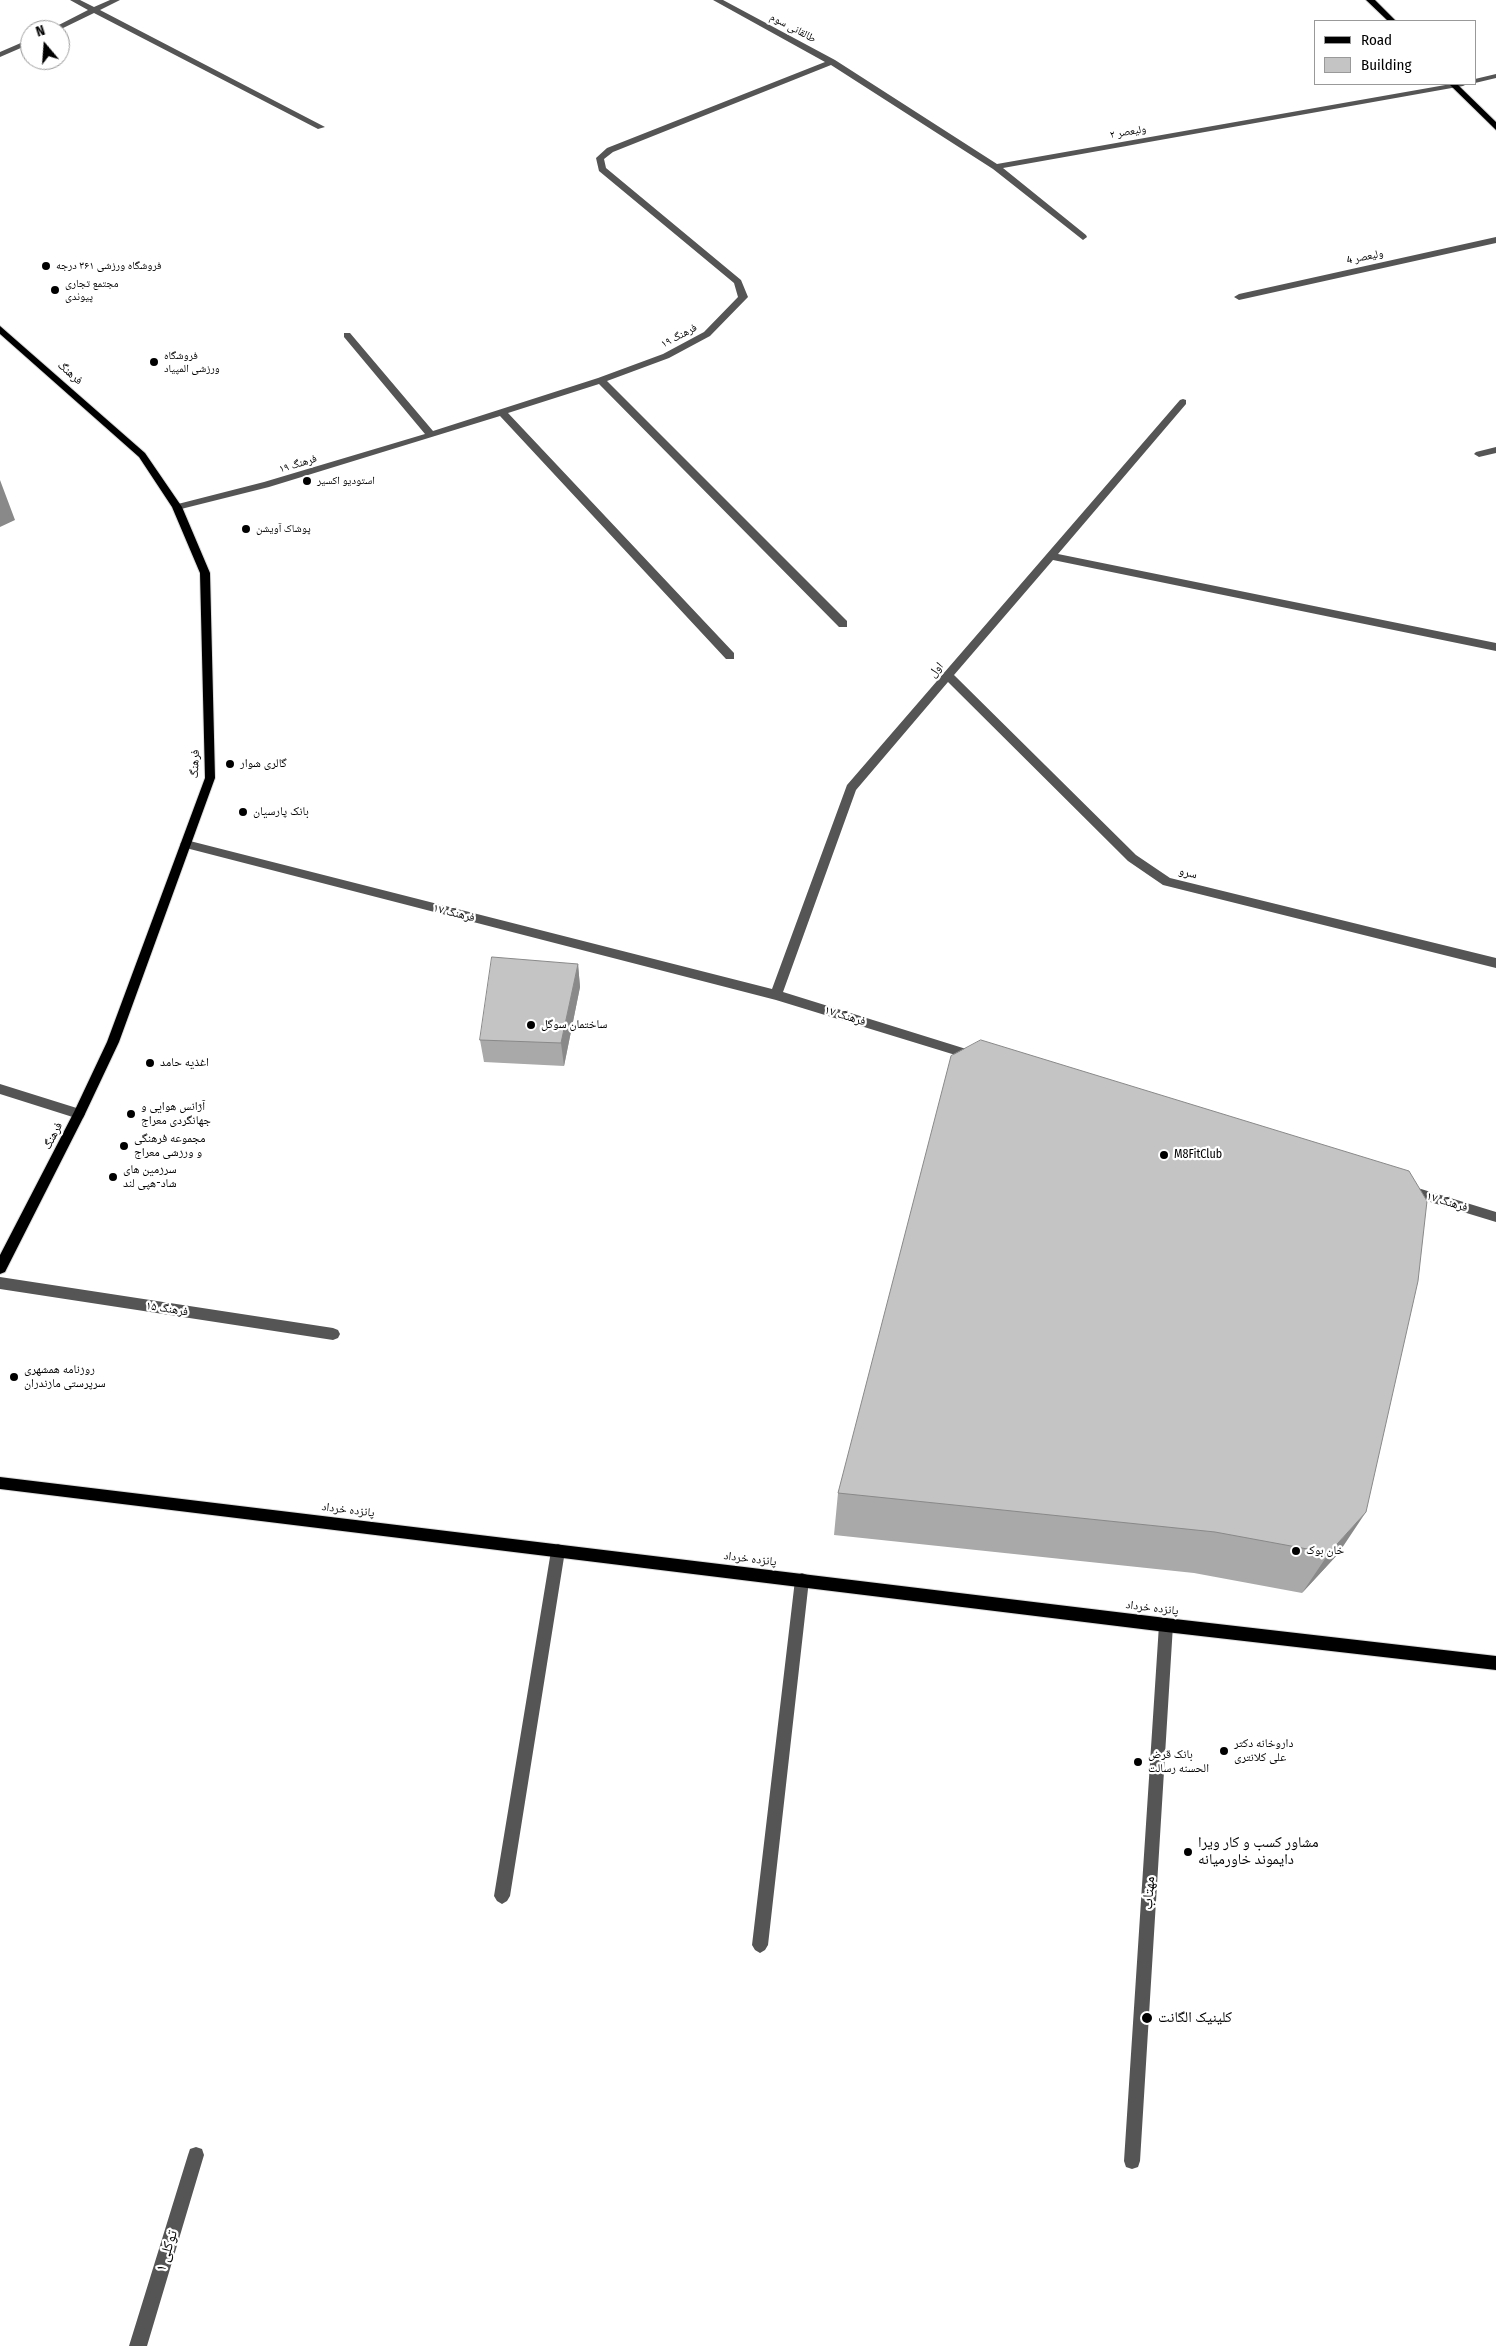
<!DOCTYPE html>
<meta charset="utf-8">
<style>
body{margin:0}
#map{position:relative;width:1496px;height:2346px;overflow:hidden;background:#fff;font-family:"Fira Sans Condensed",sans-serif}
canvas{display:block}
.legend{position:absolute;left:1314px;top:20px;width:162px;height:65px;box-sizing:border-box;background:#fff;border:1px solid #999;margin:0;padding:6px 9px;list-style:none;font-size:15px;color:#000}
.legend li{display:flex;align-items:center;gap:10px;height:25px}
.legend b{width:25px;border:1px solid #999}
.north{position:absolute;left:20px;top:20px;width:50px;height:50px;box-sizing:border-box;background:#fff;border:1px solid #999;border-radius:50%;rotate:342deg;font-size:14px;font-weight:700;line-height:20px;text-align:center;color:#000}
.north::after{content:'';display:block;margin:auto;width:18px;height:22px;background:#000;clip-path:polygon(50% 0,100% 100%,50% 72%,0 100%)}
</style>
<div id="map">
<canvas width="1496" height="2346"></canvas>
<ul class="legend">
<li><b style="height:6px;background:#000"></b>Road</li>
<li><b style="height:14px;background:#c4c4c4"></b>Building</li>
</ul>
<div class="north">N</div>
</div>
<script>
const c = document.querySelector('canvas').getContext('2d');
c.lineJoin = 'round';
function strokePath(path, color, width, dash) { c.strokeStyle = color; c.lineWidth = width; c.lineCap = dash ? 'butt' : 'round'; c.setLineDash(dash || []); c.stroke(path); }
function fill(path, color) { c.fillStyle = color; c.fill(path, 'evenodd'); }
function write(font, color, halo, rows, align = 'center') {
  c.font = font + ' "Fira Sans Condensed","Noto Naskh Arabic",sans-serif'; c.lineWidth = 4.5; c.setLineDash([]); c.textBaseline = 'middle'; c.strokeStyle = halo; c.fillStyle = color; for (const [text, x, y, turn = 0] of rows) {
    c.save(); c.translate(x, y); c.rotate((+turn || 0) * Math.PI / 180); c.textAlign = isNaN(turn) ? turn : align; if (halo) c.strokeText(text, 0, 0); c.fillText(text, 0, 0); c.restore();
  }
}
const major = new Path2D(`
 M1366,0h9l21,21h-8z
 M1449,84h8l39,38v8z
 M0,326l145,127 37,54 28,66 5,205 -96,264 -34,72 -80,158 -5,2v-19l74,-143 33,-70 98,-264 -5,-205 -28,-66 -33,-50 -139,-123z
 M0,1477l1166,141 330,38v14l-330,-38 -1166,-143z`);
strokePath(major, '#dbdbdb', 2);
fill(new Path2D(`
 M70,0h10l14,7 16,-7h10l-20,10 225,117 -7,2 -224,-116 -35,17h-10l39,-20z
 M713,0h10l112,60 162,104 454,-80h16l-4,2 -460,82 83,67 1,2 -4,3 -90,-71 -162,-104 -218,87 -9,7 2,9 135,112 7,17 -38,39 -41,22 -62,23 240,240v6h-8l-240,-243 -91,29 226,240v6h-8l-226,-243 -231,71 -92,23 -3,-1v-4l90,-23 161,-48 -81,-97v-4h6l83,98 165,-53 65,-24 41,-22 34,-35 -4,-14 -135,-112 -3,-13 11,-10 218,-86z
 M30,39v5l-30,13v-5z
 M1496,74v4l-21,5v-4z
 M1496,237v6l-257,57 -5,-3 5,-3z
 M1183,399l3,1v4l-128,150 438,89v8l-443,-91 -99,115 182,180 34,23 326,80v10l-333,-83 -35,-24 -180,-179 -92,108 -73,202 196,61 2,3 -2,3 -4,2 -199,-61 -590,-152 -6,-4 6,-4 586,149 75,-204 333,-385z
 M1496,447v6l-17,4 -5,-3 2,-2z
 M0,1084l83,26 2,4 -2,4 -4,1 -79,-25z
 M1408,1185l88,27v10l-92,-28 -2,-4 2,-4z
 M0,1277l333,51 5,2 2,4 -2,4 -5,2 -333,-51z
 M558,1544l5,2 2,5 -55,345 -3,5 -5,3 -5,-3 -3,-5 57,-345 2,-5z
 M802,1573l5,2 2,5 -41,365 -3,5 -5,3 -5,-3 -3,-5 43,-365 2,-5z
 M1166,1618l5,2 2,5 -33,536 -2,6 -6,2 -6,-2 -2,-6 35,-536 2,-5z
 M196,2147l6,2 2,6 -57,191h-18l59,-191 2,-6z`), '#555');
fill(major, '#000');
fill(new Path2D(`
 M578,964l2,23 -16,79 -80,-4 -4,-22z
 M1427,1201l-89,353 -36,39 -108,-20 -360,-38 4,-42z`), '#a9a9a9');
fill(new Path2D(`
 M0,480l15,40 -15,7z
 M578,964l2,23 -16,79 -3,-23z
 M1366,1512l-28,42 -36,39 27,-40z`), '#898989');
const building = new Path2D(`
 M492,957l86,7 -17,79 -81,-3z
 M981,1040l428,131 18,30 -9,80 -52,231 -37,41 -114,-21 -377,-39 113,-437z`);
fill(building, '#c4c4c4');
strokePath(building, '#898989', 1);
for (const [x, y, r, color] of [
 [46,266,5,"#000"],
 [55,290,5,"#000"],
 [154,362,5,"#000"],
 [307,481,5,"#000"],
 [246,529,5,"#000"],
 [230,764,5,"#000"],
 [243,812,5,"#000"],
 [531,1025,5,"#000"],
 [150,1063,5,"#000"],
 [131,1114,5,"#000"],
 [124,1146,5,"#000"],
 [1164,1155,5,"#000"],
 [113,1177,5,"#000"],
 [14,1377,5,"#000"],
 [1296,1551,5,"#000"],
 [1224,1751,5,"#000"],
 [1138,1762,5,"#000"],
 [1188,1852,5,"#000"],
 [1147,2018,6,"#000"]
]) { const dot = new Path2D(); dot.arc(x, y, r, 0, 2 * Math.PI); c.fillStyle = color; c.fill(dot); strokePath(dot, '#fff', 2); }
write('11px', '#000', '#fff', [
 ["طالقانی سوم",793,28,28],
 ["ولیعصر ٢",1128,132,-10],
 ["ولیعصر 4",1365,257,-12],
 ["فرهنگ ۱۹",679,336,-28],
 ["فرهنگ ۱۹",298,464,-17]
]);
write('11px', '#000', '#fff', [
 ["فروشگاه ورزشی ۳۶۱ درجه",56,266],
 ["مجتمع تجاری",65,284],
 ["پیوندی",65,297],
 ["فروشگاه",164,356],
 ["ورزشی المپیاد",164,369],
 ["استودیو اکسیر",317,481],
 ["پوشاک آویشن",256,529]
], 'left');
write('12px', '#000', '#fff', [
 ["فرهنگ",70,373,41],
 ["اول",936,670,-49],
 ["فرهنگ",195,764,-88],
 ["سرو",1188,873,14],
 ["فرهنگ ۱۷",454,913,14],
 ["فرهنگ ۱۷",845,1016,17],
 ["فرهنگ",53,1136,-63],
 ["فرهنگ ۱۷",1447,1202,17],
 ["فرهنگ ۱۵",167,1309,9],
 ["پانزده خرداد",348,1510,7],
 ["پانزده خرداد",750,1559,7],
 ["پانزده خرداد",1152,1608,7]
]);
write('12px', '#000', '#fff', [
 ["گالری شوار",240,764],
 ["بانک پارسیان",253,812],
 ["ساختمان سوگل",541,1025],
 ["اغذیه حامد",160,1063],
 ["آژانس هوایی و",141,1107],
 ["جهانگردی معراج",141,1121],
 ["مجموعه فرهنگی",134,1139],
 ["و ورزشی معراج",134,1153],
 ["M8FitClub",1174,1155],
 ["سرزمین های",123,1170],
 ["شاد-هپی لند",123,1184],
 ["روزنامه همشهری",24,1370],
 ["سرپرستی مازندران",24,1384],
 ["خان بوک",1306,1551],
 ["داروخانه دکتر",1234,1744],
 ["علی کلانتری",1234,1758],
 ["بانک قرض",1148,1755],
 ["الحسنه رسالت",1148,1769]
], 'left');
write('15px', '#000', '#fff', [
 ["مشاور کسب و کار ویرا",1198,1843],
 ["دایموند خاورمیانه",1198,1860],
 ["کلینیک الگانت",1158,2018]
], 'left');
write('15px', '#000', '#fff', [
 ["مهتاب",1149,1893,-86],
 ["توکلی ۱",167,2251,-73]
]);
</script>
